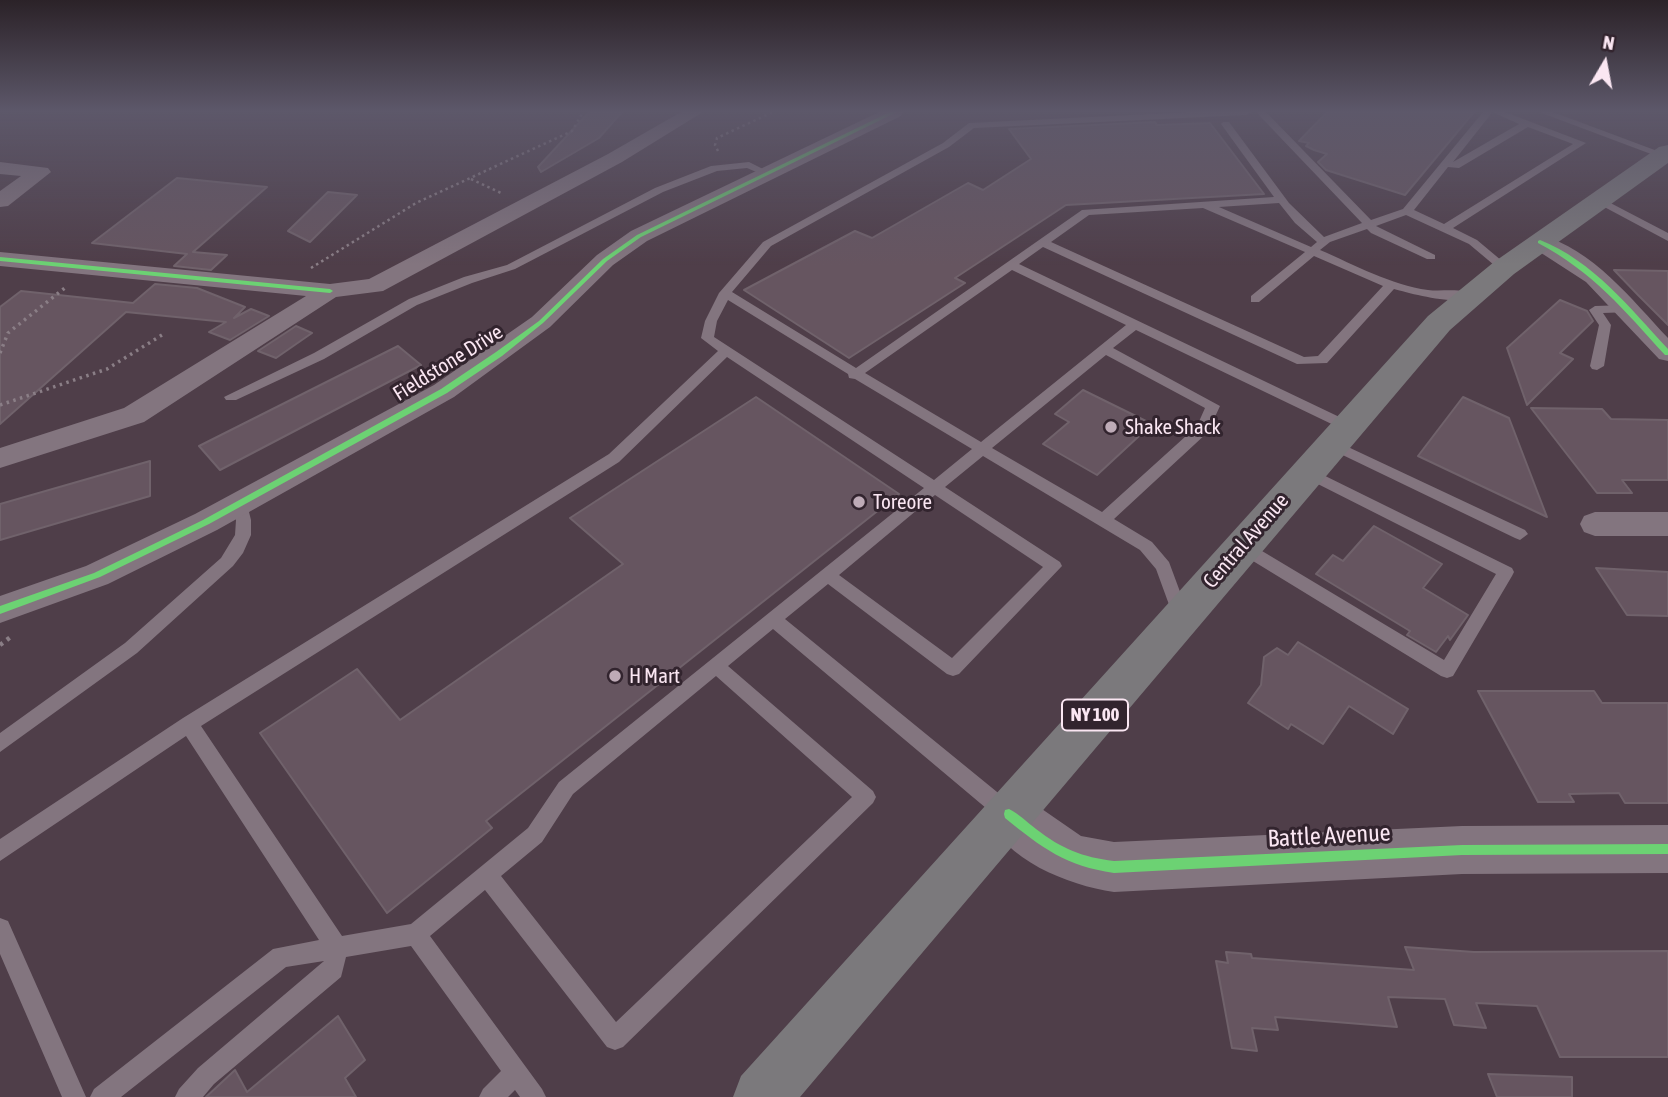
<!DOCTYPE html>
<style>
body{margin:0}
#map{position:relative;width:1668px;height:1097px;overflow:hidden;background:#4f3e49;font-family:"Asap Condensed",sans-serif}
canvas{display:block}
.north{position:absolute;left:1570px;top:28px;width:70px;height:70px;-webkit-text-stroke:5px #32242e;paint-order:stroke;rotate:10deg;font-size:19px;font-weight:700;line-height:28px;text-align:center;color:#fae6f2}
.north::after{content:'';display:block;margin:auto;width:24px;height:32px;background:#fae6f2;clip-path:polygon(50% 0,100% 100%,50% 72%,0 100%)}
</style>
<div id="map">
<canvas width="1668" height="1097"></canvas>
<div class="north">N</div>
</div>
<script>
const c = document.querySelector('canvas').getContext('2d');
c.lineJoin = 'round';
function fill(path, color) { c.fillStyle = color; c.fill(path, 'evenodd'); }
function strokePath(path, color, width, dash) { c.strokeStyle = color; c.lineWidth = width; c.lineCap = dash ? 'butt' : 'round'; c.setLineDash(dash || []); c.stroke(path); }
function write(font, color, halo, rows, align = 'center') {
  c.font = font + ' "Asap Condensed",sans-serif'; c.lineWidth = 6; c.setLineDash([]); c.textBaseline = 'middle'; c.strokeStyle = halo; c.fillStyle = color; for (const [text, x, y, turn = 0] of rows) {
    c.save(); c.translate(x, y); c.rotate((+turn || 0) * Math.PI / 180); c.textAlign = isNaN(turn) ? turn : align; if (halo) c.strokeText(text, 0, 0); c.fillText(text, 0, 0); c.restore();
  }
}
const building = new Path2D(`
 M589,112h33l-23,26 -58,34 -3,-5z
 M1327,112h147l-69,83 -79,-25 -8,-8 9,-8 -13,-4 -8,-4 3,-3 -10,-2z
 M1155,122l2,3 53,-2 54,71 -198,11 -111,73 10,5 -116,75 -105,-68 111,-59 17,7 96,-55 15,7 48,-31 -22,-30z
 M177,178l90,9 -74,65 34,3 -16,15 -37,-4 13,-12 -95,-11z
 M328,192l29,3 -47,47 -22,-11z
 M1614,270l54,1v54l-30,-30z
 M155,284l42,4 48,19 -11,11 17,-9 18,7 -39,24 -21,-8 17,-10 -100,-10 -126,112v-117l21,-16 112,12z
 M1560,300l27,11 6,10 -33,32 13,6 -46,46 -20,-57z
 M296,326l16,7 -36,25 -18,-7z
 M398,346l23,19 -201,105 -21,-24z
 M1083,390l69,34 -55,51 -54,-31 26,-22 -14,-8z
 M756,397l143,97 -413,327 6,7 -105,85 -127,-180 97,-64 43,51 223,-156 -53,-46z
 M1463,397l46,21 38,99 -129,-61z
 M1531,408l71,1 9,10 57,1v60h-46l10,13h-35z
 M150,461v35l-150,44v-36z
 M1374,526l68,38 -19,24 45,27 -18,25 -2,-4 -12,16 -29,-17 3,-4 -94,-57 17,-19 10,6z
 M1596,568l72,4v44l-41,-1z
 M1298,642l110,67 -15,25 -44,-28 -26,38 -32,-20 -3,5 -40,-26 13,-18 3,-28 13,-9 11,7z
 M1478,691h116l8,12h66v100h-43l-6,-10 -50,1 5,8h-36z
 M1405,947l69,5 194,-1v106h-108l-23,-51 -61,-3 10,25 -32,-3 -9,-26 -57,-2 9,30 -122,-10 3,13 -26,-2 5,23 -25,-3 -16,-87 12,2 -2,-11 25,2 1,4 162,12z
 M338,1016l27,44 -20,18 11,19h-150l29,-27 12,22z
 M1488,1074l84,3v20h-75z`);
fill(building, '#665560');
strokePath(building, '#70626b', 2);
strokePath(new Path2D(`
 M718,151l-3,-6 2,-7 56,-26
 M471,179l30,14
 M311,268l105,-65 156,-72 11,-19`), '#8a7e86', 2.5, [2.5, 3.5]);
strokePath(new Path2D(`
 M0,353l8,-20 58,-46
 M0,405l107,-36 55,-34`), '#8a7e86', 3.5, [2.5, 4.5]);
strokePath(new Path2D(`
 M0,645l12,-9`), '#8a7e86', 4.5, [3.5, 5]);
fill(new Path2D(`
 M1190,112h62l-5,3 -273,13 -25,19 -178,99 -39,46 124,76 226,-158 192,-13 -53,-73 2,-2h6l60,81 35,34 38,-14 -106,-111h10l105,108 32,-11 80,-97h22l81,31 -133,85 24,12 31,26v4h-8l-31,-26 -63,-29 -30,11 59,29v4h-8l-56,-26 -4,-4 -37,13 -10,8c35,15 71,35 108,40 14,2 37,-3 48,6 -15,11 -64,-2 -82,-7l-67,74 -30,1 -254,-117 -24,17 333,159 2,3 -2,3h-10l-206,-99 -23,18 107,58 -12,26 -94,87 38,23 17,20 20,54 -2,5 -6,2 -6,-2 -19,-52 -16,-19 -157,-94 -38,31 115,75 2,4 -103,108 -6,2 -6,-2 -119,-90 -43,35 228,186 3,7 -3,7 -7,2 -7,-2 -226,-190 -45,37 145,125 3,6 -3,6 -250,244 -8,3 -8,-3 -122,-157 -55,46 112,153 4,8h-26l-5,-7 -7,7h-29l4,-8 18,-18 -90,-125 -65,11 -5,20 -127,107 -11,13h-28l4,-8 19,-21 126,-107 -38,6 -165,130h-31l4,-8 179,-140 46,-9 -133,-204 -186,125v-22l183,-121 426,-264 109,-103 -17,-13 4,-17 14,-28 44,-51 180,-99 26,-20zM1492,112l27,12 -66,38 38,-48zM1528,127l45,17 -129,80 -30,-14 34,-43 11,1zM1279,203l16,20 22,19 -6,5 -92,-40zM1203,208l102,44 -54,44v6h8l55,-46 69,30 -65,70 -14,1 -253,-115 38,-27zM1012,270l114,55 -145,117 -116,-69zM728,300l120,74 1,4 6,1 117,70 -38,31 -220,-143 3,-16zM1106,355l99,53 -8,18 -95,86 -110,-64zM727,357l197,131 -365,294 -31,46 -117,96 -69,12 -141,-210 418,-264zM935,495l108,72 -91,91 -113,-83zM716,676l136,121 -236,225 -115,-146 41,-34 31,-48z
 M1539,112h14l115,43 -9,2z
 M749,162l24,12 -5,3 -21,-9 -30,3 -54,21 -148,77 -43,14 -55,22 -93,54 -88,41h-10l-2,-3 90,-44 95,-54 55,-22 43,-12 148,-77 56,-22z
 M1599,197l69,36v8l-73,-39 -1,-2z
 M1626,305l6,4 -2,3 -27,1 8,12 -7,41 -7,4 -5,-1 -2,-3 9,-41 -10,-15 6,-4z
 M1331,439l194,91 3,4 -8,6 -5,-2 -189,-91 -2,-3 2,-3z
 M1307,467l205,101 2,4 -2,4 -59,100 -6,2 -6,-2 -206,-126 -2,-4 2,-4h12l197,118 52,-86 -194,-98 -2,-4 2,-4z
 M239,498l8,6 4,16v15l-8,18 -10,13 -96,87 -137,99v-19l125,-90 96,-85 14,-23 1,-15 -5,-16z
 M0,918l8,3 78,176h-24l-62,-143z`), '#83757f');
fill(new Path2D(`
 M681,112h22l-81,50 -239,129 -47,6 -192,125 -144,46v-20l124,-40 182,-112 -306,-30v-14l330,32 39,-5 239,-125z
 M879,112h24l-2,4 -254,125 -34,24 -63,62 -96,70 -237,133 -109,54 -108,39v-27l86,-30 109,-52 239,-129 98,-68 65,-62 34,-24z
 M0,162l48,6 3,4 -43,34 -8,1v-16l21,-15 -21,-2z
 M1540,235c52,13 93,66 128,103v23l-9,-2 -73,-77 -54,-35 -3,-5 3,-5z
 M1595,512h73v24h-73l-11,-4 -4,-8 4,-8z`), '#83757f');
fill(new Path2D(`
 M1009,791l17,7 55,38 33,6 348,-16 206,-1v48l-206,1 -348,18c-47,-7 -109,-32 -129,-78l7,-16z`), '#83757f');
fill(new Path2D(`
 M1668,145v18l-154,111 -64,56 -650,767h-67l8,-21 687,-760 66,-54 165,-115z`), '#7b797c');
fill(new Path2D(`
 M890,112h7l-256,125 -34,24 -64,62 -41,33 -55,37 -238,131 -109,53 -100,37v-8l94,-33 109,-53 238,-131 55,-37 43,-31 64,-62 34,-24z
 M1540,240c53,21 90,68 128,109v6h-3c-41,-45 -72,-83 -127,-112v-2z
 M0,257l330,32 3,2 -3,2 -330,-32z
 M1009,809c10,5 18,13 27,20 26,20 46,28 78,32l348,-16 206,-1v10l-206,1 -348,18c-48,-7 -72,-25 -109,-55l-1,-4 1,-4z`), '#6cd273');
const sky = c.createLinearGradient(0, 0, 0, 265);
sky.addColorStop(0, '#2b2228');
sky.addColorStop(0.42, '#5d586a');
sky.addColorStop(1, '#5d586a00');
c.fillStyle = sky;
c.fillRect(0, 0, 1668, 265);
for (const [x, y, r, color] of [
 [1111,427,7,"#beabb7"],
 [859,502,7,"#beabb7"],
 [615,676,7,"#beabb7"]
]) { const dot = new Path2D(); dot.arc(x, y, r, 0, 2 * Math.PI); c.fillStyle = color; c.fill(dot); strokePath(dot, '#32242e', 2.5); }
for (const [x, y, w] of [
 [1095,715,66]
]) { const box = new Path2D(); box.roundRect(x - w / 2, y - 15.5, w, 31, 5); c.fillStyle = '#32242e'; c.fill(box); strokePath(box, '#fae6f2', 2); }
write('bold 19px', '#fae6f2', null, [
 ["NY 100",1095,715]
]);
write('21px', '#fae6f2', '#32242e', [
 ["Fieldstone Drive",448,363,-32],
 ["Central Avenue",1246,541,-49]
]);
write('21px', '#fae6f2', '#32242e', [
 ["Shake Shack",1125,427],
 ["Toreore",873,502],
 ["H Mart",629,676]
], 'left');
write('24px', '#fae6f2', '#32242e', [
 ["Battle Avenue",1329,836,-3]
]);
</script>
